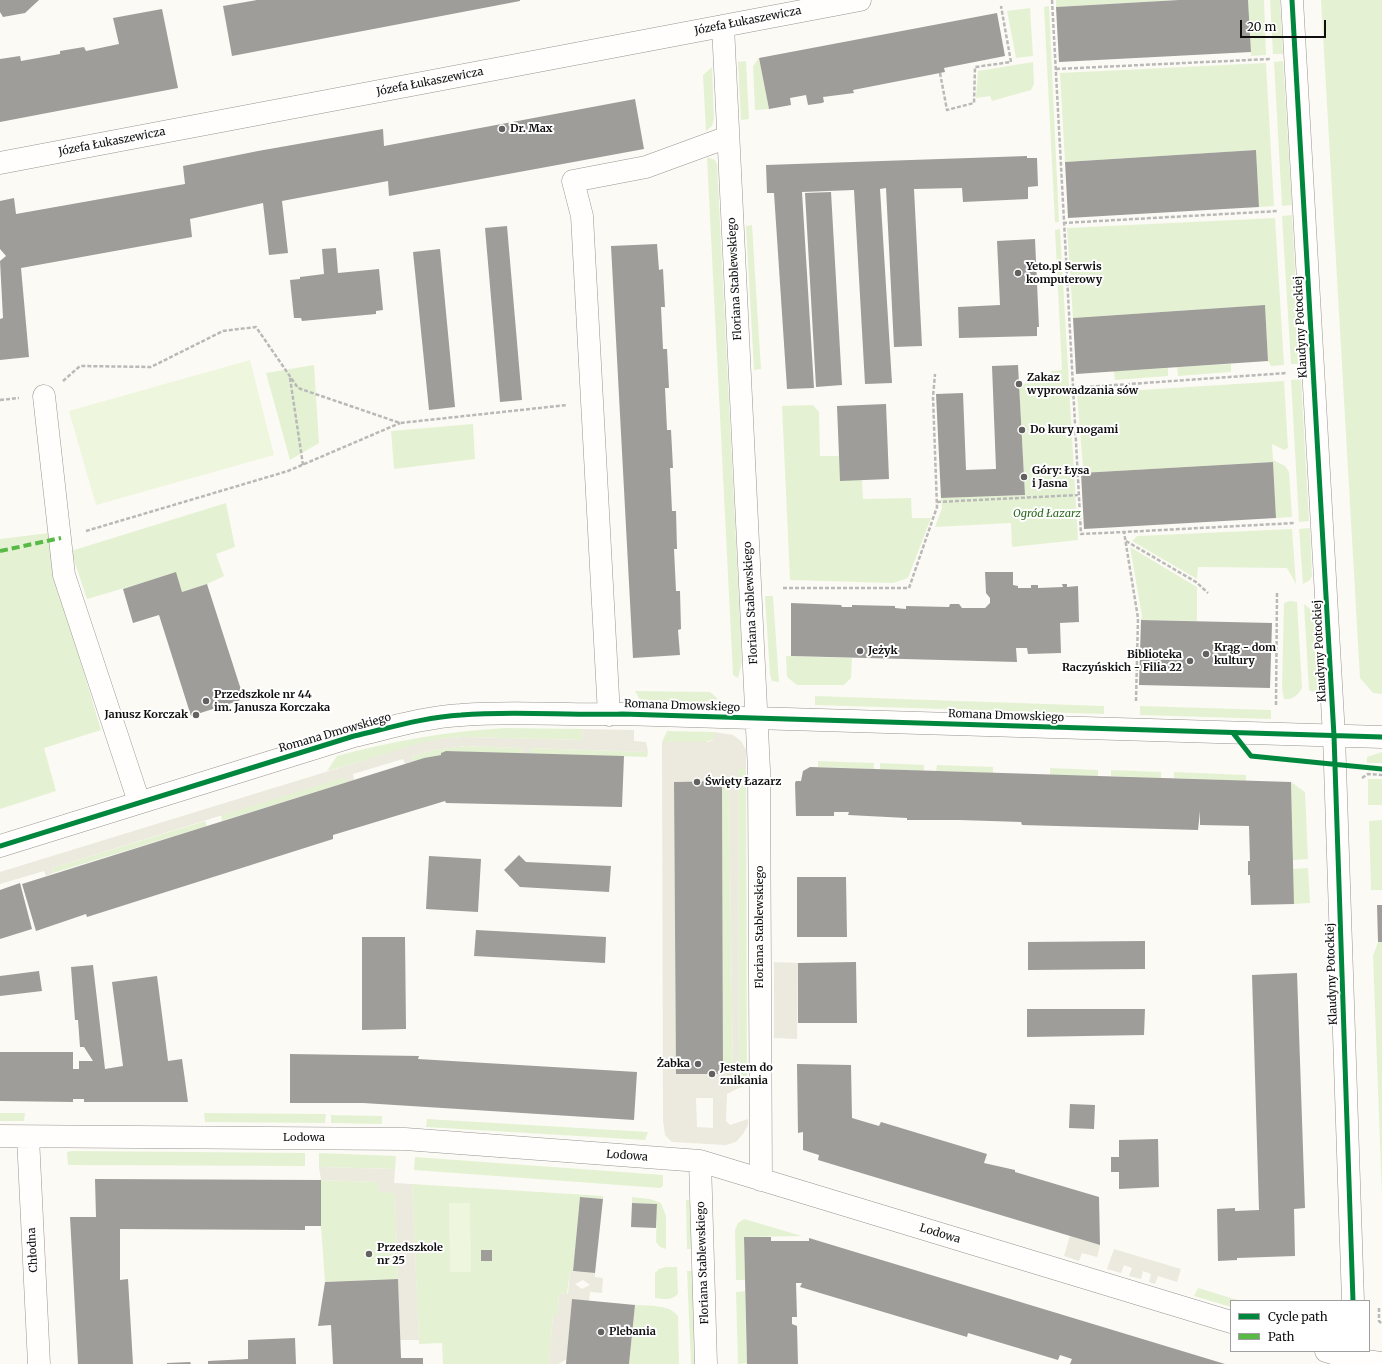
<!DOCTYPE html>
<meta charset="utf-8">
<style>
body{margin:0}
#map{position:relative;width:1382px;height:1364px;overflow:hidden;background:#fcfaf4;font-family:Merriweather,serif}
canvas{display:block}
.legend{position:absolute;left:1230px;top:1300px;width:140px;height:52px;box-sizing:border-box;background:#fff;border:1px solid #9f9f9f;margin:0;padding:5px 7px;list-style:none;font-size:12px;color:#0f0f0f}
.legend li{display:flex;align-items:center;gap:8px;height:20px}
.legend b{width:20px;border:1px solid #9f9f9f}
.scale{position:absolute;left:1240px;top:20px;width:86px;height:18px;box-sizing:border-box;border:2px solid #0f0f0f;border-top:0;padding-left:5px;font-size:12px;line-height:14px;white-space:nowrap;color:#0f0f0f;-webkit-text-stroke:3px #fff;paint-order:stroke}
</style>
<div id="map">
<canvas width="1382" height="1364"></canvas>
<ul class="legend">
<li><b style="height:5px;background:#00873e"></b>Cycle path</li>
<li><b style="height:5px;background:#58b947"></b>Path</li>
</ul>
<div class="scale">20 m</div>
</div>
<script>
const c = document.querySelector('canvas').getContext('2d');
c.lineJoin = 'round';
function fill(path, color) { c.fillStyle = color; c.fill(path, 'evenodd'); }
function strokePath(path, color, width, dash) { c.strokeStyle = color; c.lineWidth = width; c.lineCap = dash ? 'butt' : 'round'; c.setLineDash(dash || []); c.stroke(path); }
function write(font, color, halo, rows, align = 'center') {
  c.font = font + ' Merriweather,serif'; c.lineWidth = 4; c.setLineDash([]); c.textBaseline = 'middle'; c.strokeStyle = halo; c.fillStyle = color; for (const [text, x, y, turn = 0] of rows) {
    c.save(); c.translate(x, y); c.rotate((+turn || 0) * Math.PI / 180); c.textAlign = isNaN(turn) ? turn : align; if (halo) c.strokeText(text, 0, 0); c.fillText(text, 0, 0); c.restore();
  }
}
fill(new Path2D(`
 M1056,0h123l-123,7z
 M1248,0h16l2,55 -15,1z
 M1270,0h10l3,54h-10z
 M1321,0h61v694l-9,-1 -13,-15z
 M1049,6l10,216h-4l-11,-215z
 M1030,8l3,48 -17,2 -9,-47z
 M759,58l10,51 -14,1 -2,-44z
 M746,61l3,58 -8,1 -3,-58z
 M1283,61l9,144 -10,1 -8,-144z
 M1033,62l1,22 -3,6 -39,11 -2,-5 -14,2 2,-27z
 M1266,63l8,143 -15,1 -3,-57 -191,12 -5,-89z
 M712,67l2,52 -2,7 -6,5 -3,-56z
 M707,157l8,3 2,4 25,497 -4,17 -5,-3z
 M1292,215l8,149h-9l-9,-148z
 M1275,218l9,147 -13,1 -3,-5 -3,-56 -192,13 -6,-90z
 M752,225l9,144 -7,1 -8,-144z
 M1060,229l18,311 -66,7 -1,-24 -76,4 7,-19 -1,-10 84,-3 -6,-111 32,-2v-11l11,-1 -7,-140z
 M1231,364v8l-53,4 -1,-9z
 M314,365l5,78 -29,17 -24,-87z
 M1168,368v8l-53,4 -1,-9z
 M1301,379l8,142 -10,1 -8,-142z
 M1284,381l4,67 -4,2 -12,-6 1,16 12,6 4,6 3,45 -16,1 -3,-56 -192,11 2,-6 -6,-73z
 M813,405l6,7 1,44h20l22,24 1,19 48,-1 1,20h19l-23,60 -15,5 -103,-3 -8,-174z
 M473,424l2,35 -81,10 -3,-38z
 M226,503l9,44 -19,7 8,22 -17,8 -25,8 -6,-19 -89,26 -16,-48z
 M1310,528l2,48 -2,4 -7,4 -4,-55z
 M1292,529l4,55 -9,-16 -89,-1 -1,12 -65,-38 5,-5z
 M49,533l3,32 49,165 -57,18 12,43 -56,18v-270z
 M1130,547l67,40v34l-56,-1 1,-4z
 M765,596h8l6,86 -7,-1 -2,-6z
 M1290,601l7,1 5,86c-4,8 -10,12 -18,11l-2,-11 2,-85z
 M1304,604l10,8 4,71 -2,10 -7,-3z
 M786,656l66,2 -1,20 -7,7h-47l-10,-8z
 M635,691l75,1 8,7 -15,3 -63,-2z
 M815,696l289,10v8l-289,-9z
 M1140,706l131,4v9l-131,-4z
 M506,728l77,1 -1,11 -119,-3 -24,2 -112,32 10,-15c56,-15 111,-25 169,-28z
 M667,731l47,1v7l-8,3h-44z
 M465,746l57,2 1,6 -77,-3 -5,2v2l-27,6 -2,-5 21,-6z
 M530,748l118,4 -1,5 -117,-3z
 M1382,752v11h-15v-6z
 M818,761l56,2v6l-56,-2z
 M880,763l44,2v6l-44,-2z
 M937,765l56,2v6l-57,-2z
 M1050,768l48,2v6l-48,-1z
 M738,769h8l1,315 -8,4z
 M1111,770l50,2v6l-50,-2z
 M1174,772l72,3v6l-72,-3z
 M345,776l2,6 -125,39 -1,-6z
 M1368,779h14v26h-14z
 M729,782l4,288 -10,4 -1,-291z
 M1291,782l14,10 3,67 -15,1z
 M1382,820v70h-11l-2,-69z
 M205,821l2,5 -154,47 -1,-5z
 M1308,868l2,35 -16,1 -1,-35z
 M1378,942h4v254l-9,-240z
 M0,1113h25l-1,8h-24z
 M204,1113l122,1 -1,9 -120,-1z
 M331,1115l51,1v8l-51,-1z
 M427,1119l221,13 -3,8 -219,-13z
 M72,1151l233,2v13l-237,-1 -1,-13z
 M319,1153l77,3 -1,13 -76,-2z
 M415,1157l248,18v11l-3,2 -246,-18z
 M321,1180l58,2 16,11 3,86 -73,3 -4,-56z
 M412,1184l191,12v3l-23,-2 -7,74h-3l-3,23 -8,-1 -1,23 -5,-1 -4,49h-106l-1,-21 -23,1z
 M632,1197l18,2 11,4 5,13v33l-6,-2 -4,-5 1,-38 -25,-1z
 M686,1200h3l2,8 1,41h-5z
 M744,1219l58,17 -58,1 1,43h-9l-1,-50 3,-7z
 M666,1267h11l1,27c-7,7 -14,5 -23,4v-25l4,-4z
 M687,1271h6l1,93h-3z
 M1198,1288l43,13h-10v6l-37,-11z
 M745,1291l2,72 -9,1 -2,-72z
 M635,1305c13,1 34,-1 43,11l1,48h-50z`), '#e4f2d3');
fill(new Path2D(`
 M250,360l24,95 -178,50 -27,-94z
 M449,1203h21l1,69h-21z`), '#eef6dd');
fill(new Path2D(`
 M583,729l51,1v11l12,1 2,10 -118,-4v6h-7l-1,-6 -57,-2 -32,4 -21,6 2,5 -9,3 -2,-5 -50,15 1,6 -7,2 -2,-5 -293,91 1,5 -7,3 -2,-5 -44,13v-12l420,-129 19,-4 24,-2 119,3z
 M714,732l19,3 8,6 5,9v19h-8l1,319 -12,6 -1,27 4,4 18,-6v6l-5,9 -7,8 -10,3 -54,-3 -7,-7 -2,-15 -1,-378h47l5,-3zM722,781v2l7,-1 4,288 -10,4h-47l-2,-292zM696,1098h17v30l-16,-1z
 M774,962l24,1 -1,76 -23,-1z
 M319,1167l76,2 -1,14 18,1 7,156h-19l-5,-147 -16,-1v-10l-58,-2z
 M1070,1236l30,9 -3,12 -15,-4 -3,8 -15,-5z
 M1114,1249l67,20 -4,13 -19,-6 -3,8 -6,-2 2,-8 -8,-3 -2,8 -12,-3 3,-8 -8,-3 -3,8 -14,-4z
 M570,1271l25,2v4l8,1 -1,15 -12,-1 -1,9 -17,-2 -5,60 -9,5h-9l4,-49h5l1,-22 9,1zM583,1280l7,5 -8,4 -7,-5z`), '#ece9df');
fill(new Path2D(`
 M0,0h39l-14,13 -22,4 -3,-5z
 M257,0h263v1l-288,55 -9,-50z
 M1179,0h69l3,52 -192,10 -3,-55z
 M162,9l16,79 -178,34v-63l20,-3 1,5 39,-7v-3l24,-4 2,4 33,-7 -6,-26z
 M997,13l8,43 -61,12 1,4 -92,18 1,3 -31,4 1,5 -2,1 -14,2 -2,-10 -16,3 1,7 -22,4 -10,-51z
 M635,99l9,50 -255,47 -1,-15 -106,20 6,52 -19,2 -6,-52 -73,16 2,18 -171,31 8,89 -29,3v-41l3,-1 -3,-57 6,-5 -6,-7v-48l14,-3 2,16 169,-30 -2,-18 75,-15 125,-22 1,17z
 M1256,150l3,57 -191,11 -3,-56z
 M1027,156v2h10l1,28 -10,1v12l-65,3 -1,-14 -48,1 8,157 -28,1 -8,-159 -6,1 12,194 -27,1 -11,-194 -52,2 12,196 -27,1 -13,-196h-7l-1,-28z
 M831,192l11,193 -26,2 -11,-194z
 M507,226l15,174 -22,2 -15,-174z
 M1035,239l4,88h-2v9l-78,2 -1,-31 42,-2 -3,-64z
 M657,244l2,26 4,-1 2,38h-4l2,42h4l2,39h-4l2,42h4l2,38h-3l2,43h4l1,38h-3l2,42h4l1,38 -3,1 2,25 -47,3 -22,-412z
 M336,248l2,25 41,-4 4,41 -7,1v3l-74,7 -1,-3h-7l-4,-38 10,-1v-2l24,-3 -2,-25z
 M440,249l15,158 -26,3 -16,-158z
 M1265,305l3,56 -192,13 -3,-56z
 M1018,365l7,130 -84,3 -5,-104 27,-1 3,77 30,-1 -4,-103z
 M886,404l3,75 -49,2 -3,-75z
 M1273,462l3,56 -192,11 -3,-56z
 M176,572l6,20 25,-8 37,115 -53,17 -32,-101 -26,8 -10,-34z
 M985,572h28v13l5,1v2h13v-3h7v3l25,-1 -1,-3h5v3l11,-1 1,36 -19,1 1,30 -33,1 -1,-6h-11l1,14 -226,-6v-53l50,2 1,2h10v-2l43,1v2l11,1v-3l43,1 1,-3h9l3,4h23l5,-5v-5l-4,-5z
 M1141,620l131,3 -2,65 -131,-3z
 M446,751l178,5 -2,51 -176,-4 -1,-2 -112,34v4l-104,33 -142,45 -1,-3 -50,17 -14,-47 402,-126 17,-3v-2z
 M810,767l481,15 3,122 -43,1 -1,-30h-2v-14h2l-1,-35 -49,-1v-14l-2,19 -176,-5 -1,-3 -61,-2h-53v-2l-59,-3 1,-3h-15v4h-38l-1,-33 1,-2h5l2,-10z
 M722,781l1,293h-47l-2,-292z
 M519,855l7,7 85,4 -2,26 -89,-5 -16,-17z
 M429,856l52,3 -3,53 -52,-3z
 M797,877h49l1,60h-50z
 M20,883l12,46 -32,10v-49z
 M1377,905h5v37h-4z
 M476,930l130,7 -1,26 -131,-7z
 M362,937h43l1,92 -44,1z
 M1145,941v28l-117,1v-28z
 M856,962l1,61h-59v-60z
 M93,965l12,104 18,-3 -11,-84 45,-6 11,85 14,-2 6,43h-104v-3h-11v3l-73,-1v-49h73v17h6v-8h14l-9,-14h-4l-2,-27h-3l-4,-53z
 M39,971l3,20 -42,5v-20z
 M1297,973l8,235 -11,1 1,47 -58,2v2l-19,1 -1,-52 18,-1v3l24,-1 -7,-235z
 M1027,1009h118l-1,26 -117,2z
 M290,1054l129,2 -1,3 219,13 -3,48 -271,-17h-73z
 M797,1064l54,1 1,53 27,8 2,-4 106,32 -3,9 31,7v2l84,25 1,48 -282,-85 1,-5 -16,-5v-18l-5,1z
 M1070,1104l25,1 -1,24 -25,-1z
 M1158,1139l1,48 -40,2v-17h-8v-15h8v-17z
 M95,1179l226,1v46h-16v4l-185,-1v51l8,-1 5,85h-55l-8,-147h26z
 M580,1197l23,2 -8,74 -22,-2z
 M632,1203l25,1 -1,24 -25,-1z
 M744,1237h27v4h38v-3l416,126h-155l2,-5 -12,-4 -2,5 -90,-27 -1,4 -167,-50 2,-4h-6l1,34h-5v7l5,2 1,38h-51z
 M481,1250h11v11h-11z
 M398,1279l3,79h22v6h-90l-2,-39 -13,1 7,-44z
 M572,1299l63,6 -6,59h-63z
 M295,1338l1,26h-88v-3l40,-2v-19z
 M190,1362l1,2h-24v-1z`), '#9f9d99');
const minor = new Path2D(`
 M1292,0l42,736 19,565
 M723,26l36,744 2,410
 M0,163l860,-163
 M44,396l20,179 75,227
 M609,715l-27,-499 -9,-35 73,-14 82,-30
 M0,846l354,-110c35,-8 71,-19 107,-21 54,-5 108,1 161,-1l760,23
 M0,1136l405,3 295,22 531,161
 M28,1137l11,227
 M700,1161l6,203
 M1326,1351l26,8 30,4`);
strokePath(minor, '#969592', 23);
strokePath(new Path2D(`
 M1052,0l29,534 43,-2
 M1056,69l214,-10
 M940,73l7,37 27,-7 1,-36 36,-5 -10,-56
 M1063,223l215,-12
 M290,378l13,87
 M63,381l17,-15 71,1 72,-36 33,-4 42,61 102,35 167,-18
 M1072,388l215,-15
 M0,400l19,-2
 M937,502l141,-7
 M86,531l202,-60 112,-48
 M1126,541l70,41 12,11
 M783,588h126l28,-81 -4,-110 2,-23
 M1136,701l2,-83 -14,-86 171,-9
 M1276,705l1,-112
 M1362,778l6,-4 14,1
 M1379,1308v13l3,3`), '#b9b9b8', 2.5, [4, 2]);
strokePath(minor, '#fffefd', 22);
strokePath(new Path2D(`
 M0,551l61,-13`), '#58b947', 4, [8, 4]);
strokePath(new Path2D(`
 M1292,0l42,736 19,565
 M1233,733l18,23 131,13
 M0,846l354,-110c35,-8 71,-19 107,-21 54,-5 108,1 161,-1l760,23`), '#00873e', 5);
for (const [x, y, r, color] of [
 [502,129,4,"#62615f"],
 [1018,273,4,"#62615f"],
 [1019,384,4,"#62615f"],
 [1022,430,4,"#62615f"],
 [1024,477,4,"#62615f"],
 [860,651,4,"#62615f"],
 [1206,654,4,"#62615f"],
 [1190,661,4,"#62615f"],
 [206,701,4,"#62615f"],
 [196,715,4,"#62615f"],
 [697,782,4,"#62615f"],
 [698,1064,4,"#62615f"],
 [712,1074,4,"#62615f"],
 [369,1254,4,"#62615f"],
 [601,1332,4,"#62615f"]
]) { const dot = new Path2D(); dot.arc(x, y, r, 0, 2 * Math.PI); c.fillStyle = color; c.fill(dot); strokePath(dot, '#fff', 1.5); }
write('11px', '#0f0f0f', '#fff', [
 ["Józefa Łukaszewicza",748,21,-11],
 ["Józefa Łukaszewicza",430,82,-11],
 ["Józefa Łukaszewicza",112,142,-11],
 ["Floriana Stablewskiego",735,279,-93],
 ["Klaudyny Potockiej",1301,327,-93],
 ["Floriana Stablewskiego",751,603,-93],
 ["Klaudyny Potockiej",1320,651,-93],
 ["Romana Dmowskiego",682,706,2],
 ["Romana Dmowskiego",1006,716,2],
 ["Romana Dmowskiego",335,733,-16],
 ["Floriana Stablewskiego",760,927,-90],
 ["Klaudyny Potockiej",1332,974,-92],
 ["Lodowa",304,1138],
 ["Lodowa",627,1156,4],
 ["Lodowa",940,1234,17],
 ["Chłodna",33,1250,-93],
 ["Floriana Stablewskiego",703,1263,-92]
]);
write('bold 11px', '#0f0f0f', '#fff', [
 ["Dr. Max",510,129],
 ["Yeto.pl Serwis",1026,267],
 ["komputerowy",1026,280],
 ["Zakaz",1027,378],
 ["wyprowadzania sów",1027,391],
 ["Do kury nogami",1030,430],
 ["Góry: Łysa",1032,471],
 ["i Jasna",1032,484],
 ["Krąg - dom",1214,648],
 ["kultury",1214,661],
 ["Jeżyk",868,651],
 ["Biblioteka",1182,655,"right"],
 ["Raczyńskich - Filia 22",1182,668,"right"],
 ["Przedszkole nr 44",214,695],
 ["im. Janusza Korczaka",214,708],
 ["Janusz Korczak",188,715,"right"],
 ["Święty Łazarz",705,782],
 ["Żabka",690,1064,"right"],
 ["Jestem do",720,1068],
 ["znikania",720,1081],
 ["Przedszkole",377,1248],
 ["nr 25",377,1261],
 ["Plebania",609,1332]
], 'left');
write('italic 11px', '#2a691c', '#fff', [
 ["Ogród Łazarz",1047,514]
]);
</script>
